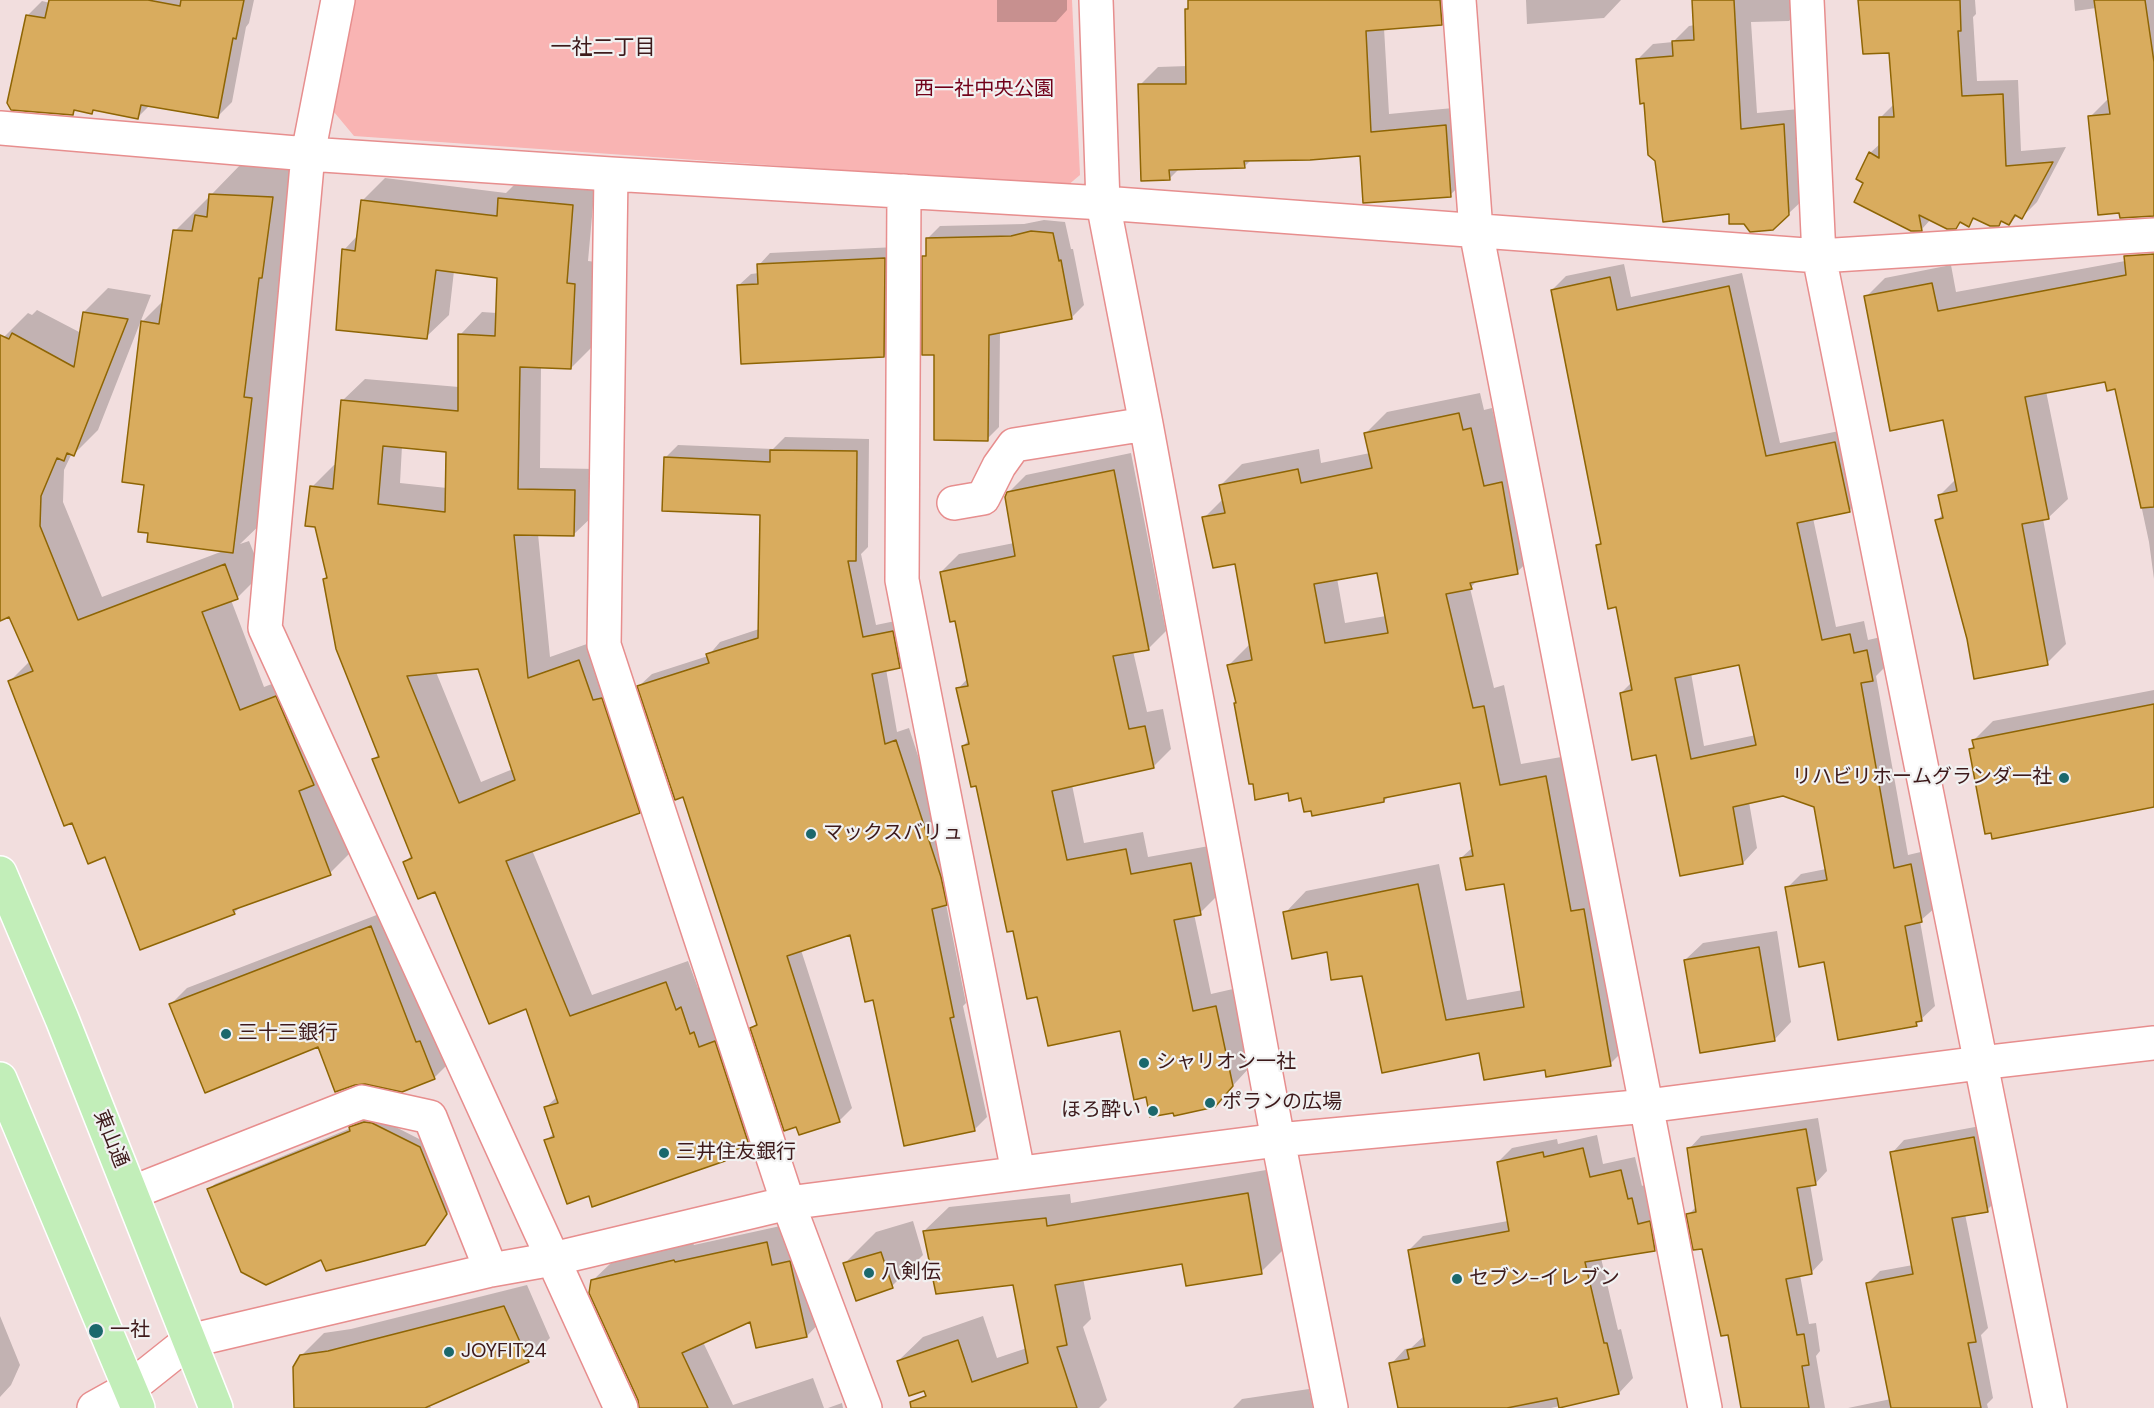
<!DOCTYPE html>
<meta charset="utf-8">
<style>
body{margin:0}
canvas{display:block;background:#f2dede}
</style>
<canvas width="2154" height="1408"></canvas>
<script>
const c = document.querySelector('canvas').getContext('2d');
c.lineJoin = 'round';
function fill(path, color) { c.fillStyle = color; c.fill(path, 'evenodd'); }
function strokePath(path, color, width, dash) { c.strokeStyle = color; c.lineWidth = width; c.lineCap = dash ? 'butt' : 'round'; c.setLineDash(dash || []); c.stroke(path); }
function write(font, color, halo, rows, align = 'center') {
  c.font = font + ' "DM Sans","Noto Sans JP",sans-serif'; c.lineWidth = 4.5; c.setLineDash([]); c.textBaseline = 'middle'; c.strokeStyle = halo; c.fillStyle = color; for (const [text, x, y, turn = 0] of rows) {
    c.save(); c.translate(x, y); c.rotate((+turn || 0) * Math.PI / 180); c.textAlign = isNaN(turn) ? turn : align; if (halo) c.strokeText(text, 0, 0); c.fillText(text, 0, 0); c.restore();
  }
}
fill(new Path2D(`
 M355,0h717l8,175 -13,11 -713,-50 -20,-24z`), '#f9b4b3');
fill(new Path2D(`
 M50,0h204l-5,23 -3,4 -14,75 -14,14 -68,-11 -12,12 -43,-8 -3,3 -15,-3 -5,5 -44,-99 14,-14 8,2z
 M997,0h70v10l-11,12h-59z
 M1189,0h269v6l-18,18 -56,4 5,86 75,-7 5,70 -19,18 -89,-41 -110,6 -7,7 -64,1 -11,11 -29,-94 18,-18 30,-1 -2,-57 3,-3z
 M1526,0h95l-17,18 -77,6z
 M1693,0h111l1,5 -16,16 -38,1 6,91 42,-4 6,89 -17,16 -43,8 -88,-61 -20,-101 16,-16 20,-2 16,-16 6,-1z
 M1860,0h115l1,14 -3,3 4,64 41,-1 3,71 45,-4 -29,55 -15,15 -4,-2 -9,8 -6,-3 -5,4 -22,-7 -8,8 -6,-4 -6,6 -25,-8 -9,10 -57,-47 5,-29 11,-10 -1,-25 15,-15 -5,-52z
 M2074,0h80v211l-64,-94 17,-17h2l-13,-92 -21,3z
 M244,161l61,4 -39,354 -26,25 9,-3 13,32 -24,24 -7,3 33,87 36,-14 54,176 -24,24 -89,33 -7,7 -128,-57 -33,-35 -47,-93 -17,-46 21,-21 -20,-46 -10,4v-275l4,-7 24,-24 4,2 5,-5 44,23 3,-21 24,-24 43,7 -53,135 -24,24 -2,-1 -8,17 -1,32 39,95 121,-46 -78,-67 -3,-162 22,-22 11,-69 33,-33h2l1,-3z
 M522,177l73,6 -7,78 8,1 -3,84 -22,22 -30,-1 -1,101 57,1 -1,44 -23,22 -35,-1 12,123 51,-18 60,150 -22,22 -107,39 60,145 96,-34 10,27 5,-2 67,135 -22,22 -12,4 -12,12 -134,36 -44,-54 8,-8 -9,-25 13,-12 -31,-89 -91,-117 -31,-28 7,-7 -38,-96 5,-5 -55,-175 4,-3 -16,-89 22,-22h3l5,-64 23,-22 94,8 1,-52 22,-23 15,1 2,-36 -45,-6 -5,44 -23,22 -82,-87 14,-15 5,-35 22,-22 121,15zM402,446l46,5 -1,37 -47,-5zM479,667l34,102 -32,13 -45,-110z
 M1044,220l21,2 6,27h2l11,56 -13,13 -71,13 -1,96 -12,12 -51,-86 -12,-96 4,-4 -1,-14 13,-13 84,-2z
 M896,247v97l-12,12 -145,-71 12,-11 8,-1v-8l11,-12z
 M2136,259l18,3v317l-5,-37 -33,-154 -9,-8 -61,11 22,108 -19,18 -6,2 23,125 -19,19 -79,-25 -32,-117 7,-7 -3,-19 16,-16 -12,-61 -78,-121 19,-19 66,-13 5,27z
 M1624,264l7,33 111,-24 38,170 69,-14 14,68 -14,14 -36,7 23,109 28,-6 4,19 13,-3 6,28 -11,11 32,179 17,-4 11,56 -16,14 15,85 -19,18 -90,-63 -39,-73 14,-14 25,-5 -11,-63 -32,-11 -34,7 8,46 -14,15 -85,-110 -37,-60 11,-11 -15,-76 -20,-60 5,-5 -50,-251 14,-14zM1740,663l16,72 -52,11 -13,-73z
 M1480,393l4,17 8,-2 13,58 18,-4 16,89 -22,21 -39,8 -8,8 24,100 10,-3 17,79 46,-8 64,287 -21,21 -64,4 -65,-17 -153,-100 -43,-38 21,-22 133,-27 28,136 56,-10 -18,-108 -44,-24 12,-11 -12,-66 -72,15 -5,5 -82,-5 -13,-4 -52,-90 -8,-37 21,-21 -14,-82 -32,-44 20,-20 -3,-13 21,-21 77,-15 2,14 49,-10 -4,-20 21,-21zM1378,571l8,45 -41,7 -8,-45z
 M785,437l84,2 -1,108 -7,7 15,71 29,-6 7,35 -13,12 -13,3 11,63 12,-4 44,136 5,27 -12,13 20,99 -3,3 24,111 -13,13 -100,-131 -23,-66 -50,17 51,158 -13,13 -87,-93 6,-6 -74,-227 -45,-109 13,-12 56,-18 12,-14 39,-13 3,-115 -97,-56 13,-13 95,4z
 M1131,453l35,178 -18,18 -15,2 14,61 16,-3 8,40 -18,18 -81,18 12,58 59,-11 5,25 61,-11 9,49 -18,18 -6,1 17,80 22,-5 17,78 -36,39 -67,-11 -26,-66 -107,-100 -37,-144 -14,-39 6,-6 -11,-51 10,-11 -12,-59 -15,-47 18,-18 55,-11 -6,-50 18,-18z
 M2154,690v116l-183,-57 4,-3 -1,-6 19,-19z
 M387,911l63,151 -16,16 -79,5 -36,-38 -148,-41 16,-16z
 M1777,931l14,91 -17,18 -89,-80 18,-17z
 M370,1117l8,1 47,24 27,65 -22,30 -109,21 -112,-69 6,-5 136,-56 5,-6z
 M1818,1118l9,53 -12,13h-5l13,76 -12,13 -11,2 9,49 7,-1 4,28 -4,5 9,52h-82l-13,-75 -27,-86 -15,-32 9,-9 -8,-57 12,-13z
 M1986,1125l13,73 -12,12 -22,4 23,114 -7,7 12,63 -6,6 1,4h-140l43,-9 -23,-116 12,-12 33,-6 -21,-112 12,-13z
 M1597,1135l6,29 32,-7 7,29 4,-2 23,51 -14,14 -54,9 17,72 3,-1 12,49 -14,15 -68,15h-151l-9,-44 14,-15 6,-1 13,-12 -15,-86 14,-14 85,-15 -10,-59 14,-14 45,-9 1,5z
 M1272,1169l14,78 -25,25 -78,-10 -100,16 8,41 -8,8 24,73 -8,8h-168l-6,-19 -27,-28 25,-24 60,-21 14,42 30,-10 -12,-64 -91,-53 25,-24 121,-13 1,9z
 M913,1221l10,34 -31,31 -47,-23 31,-31z
 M785,1225l40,92 -18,19 -56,-17 -48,23 30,63 80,-27 11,30h-184v-8l-48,-119 19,-18 82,-20 1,2z
 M527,1285l23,53 -22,22 -99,45 2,3h-132l2,-52 23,-23 27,-4z
 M0,1316l20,49 -9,20 -11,12z
 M1309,1389l4,19h-80l9,-9z
 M842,1403l1,5h-15z`), '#0003');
const building = new Path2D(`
 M49,0h99l32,6 1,-6h63l-8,39 -3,-1 -15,80 -77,-13 -3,14 -45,-9 -1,4 -18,-4 -1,5 -62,-5 -4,-7 19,-88 19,3z
 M1188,0h252l2,25 -76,6 5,101 75,-7 5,72 -88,6 -3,-47 -50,4 -66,1 1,7 -76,2 1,10 -29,1 -3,-97h48l-1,-75h3z
 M1692,0h42l7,129 43,-5 5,91 -16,15 -23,2 -6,-8h-15v-10l-66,8 -8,-61 -7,-6 -4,-52 -4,1 -4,-45 37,-3 -1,-15 22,-1z
 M1858,0h102l1,31h-3l4,65 41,-2 3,72 47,-4 -31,57 -7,-4 -6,10 -8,-4 -2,5h-9l-17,-8 -4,9 -9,-5 -4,7h-9l-28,-14 3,16h-11l-57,-29 9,-19 -7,-4 13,-27 10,6v-41h15l-5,-64 -26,1z
 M2094,0h51l9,62v154l-34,2 -1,-5 -21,2 -10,-99 22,-2z
 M209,194l64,3 -11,81h-3l-15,119 8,1 -19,155 -86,-11 1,-9 -10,-1 6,-47 -22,-3 19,-161 18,3 14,-94 19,1 3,-16 12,2z
 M498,198l75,7 -6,78 8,1 -4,85 -51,-2 -2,122 57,1 -1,46 -60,-1 14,143 51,-18 14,40 9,-2 38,115 -134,48 64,155 96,-34 10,28 5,-3 9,27 4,-2 5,15 16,-6 34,104 -26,9 2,7 -133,46 -3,-11 -22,8 -23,-64 10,-3 -10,-30 14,-4 -32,-94 -37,15 -54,-132 -17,7 -15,-37 9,-4 -40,-99 7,-2 -43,-108 -13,-70 4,-1 -12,-51 -10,-1 5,-40 23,3 8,-89 117,11v-77l37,2 2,-58 -61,-8 -9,69 -91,-9 6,-81 13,2 6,-51 136,16zM383,446l63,6 -1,60 -67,-8zM478,669l37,111 -56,23 -52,-127z
 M1031,231l22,2 6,28 2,-1 11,59 -83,16 -1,106 -54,-1v-85h-12v-99h4v-18l85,-2z
 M2154,254v253l-13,1 -26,-119 -8,2 -2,-9 -80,15 24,122 -27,5 26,141 -74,14 -7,-40 -32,-119 8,-2 -5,-23 19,-4 -14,-71 -53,11 -26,-135 68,-13 6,28 188,-36 -2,-19z
 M885,258l-1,99 -143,7 -4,-79 21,-1 -1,-20z
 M1610,277l7,33 112,-24 37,170 69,-14 15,70 -53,11 25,117 28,-6 4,19 13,-3 6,31 -12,2 33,185 17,-4 11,58 -17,4 17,95 -6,1 1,4 -79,14 -14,-78 -25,5 -14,-80 42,-7 -13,-73 -31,-11 -50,11 10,57 -63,12 -24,-121 -24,5 -12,-67 12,-3 -16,-83 -8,2 -12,-64 5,-1 -50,-254zM1739,665l17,80 -65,14 -16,-81z
 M83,312l45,7 -54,137 -7,-3 -3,8 -7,-3 -16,38 -1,30 38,94 147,-56 13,35 -36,13 38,98 36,-14 38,89 -15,6 32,84 -98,35 2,4 -95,36 -35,-93 -17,7 -16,-41 -8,3 -56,-145 25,-10 -24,-54 -9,4v-286l9,4 3,-6 62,34z
 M1459,413l4,17 8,-2 13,58 18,-4 16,92 -48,9 2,6 -26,5 27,114 11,-2 16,79 46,-9 25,135 13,-2 27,157 -65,11 -1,-7 -61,10 -5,-27 -97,20 -20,-97 -31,4 -4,-28 -35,7 -9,-47 135,-28 28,136 78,-13 -20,-123 -38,6 -6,-32 13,-2 -13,-73 -76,15v4l-72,14 -1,-5 -7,1 -3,-14 -12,3 -1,-8 -33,7 -2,-16h-4l-15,-81h2l-9,-38 25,-5 -17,-96 -22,4 -11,-51 23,-4 -6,-28 79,-16 3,14 71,-15 -8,-35zM1377,573l11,60 -63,10 -11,-59z
 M770,450l87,1 -1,110h-8l15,76 30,-6 7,37 -28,6 13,70 11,-4 45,137 6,28 -15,4 22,108 -4,1 25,113 -71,15 -31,-146 -8,2 -15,-67 -63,21 53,166 -41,13 -3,-8 -12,4 -34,-103 7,-3 -74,-228 -8,3 -38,-114 72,-23 -3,-9 52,-16 2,-123 -98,-4 2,-54 106,5z
 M1114,470l35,180 -36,6 16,73 16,-3 9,42 -102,23 15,69 59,-11 5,25 60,-11 10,52 -27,5 19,91 23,-5 17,80 -18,21 -41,9 -1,-3 -23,4 -4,-20 -12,3 -14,-69 -72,15 -11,-49 -10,2 -14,-68 -6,1 -31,-146 -5,1 -9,-41 7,-2 -13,-56 12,-2 -13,-65 -5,1 -10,-50 75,-16 -10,-59 2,-5z
 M2154,704v103l-162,32 -1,-6 -6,1 -16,-85 5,-1 -2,-8z
 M371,926l45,116 4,-1 15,38 -33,13 -37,-8 -10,1 -20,7 -17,-45 -113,46 -36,-89z
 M1759,947l16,94 -75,12 -16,-93z
 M364,1122l8,1 48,24 27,67 -22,31 -99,26 -5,-11 -55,25 -25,-13 -34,-83 143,-58 -1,-4z
 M1806,1129l10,56 -19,3 15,86 -26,5 11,56 7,-1 5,31 -7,1 7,42h-68l-13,-73 -7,1 -19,-87 -9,1 -7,-36 10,-2 -9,-64z
 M1974,1137l14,75 -36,6 24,124 -8,1 13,65h-90l-25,-125 47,-9 -23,-122z
 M1583,1148l7,29 31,-7 7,29 4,-1 6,26 12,-3 5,30 -70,11 19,81h3l12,51 -60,14 -2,-10 -50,10h-109l-9,-45 20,-4 -2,-9 18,-4 -17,-96 101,-19 -12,-69 46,-10 1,5z
 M1248,1193l14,81 -76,12 -4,-22 -127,21 12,60 -10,2 20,61h-166l-1,-6 16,-6 -2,-5 -15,5 -12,-35 61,-21 14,42 56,-19 -15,-78 -77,9 -13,-63 123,-13 1,8z
 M767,1242l5,23 18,-4 17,76 -51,11 -6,-26 -68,31 26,55h-69l-1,-8 -49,-107 2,-13 83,-20 1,2z
 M881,1252l12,36 -37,13 -13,-38z
 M504,1306l25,56 -104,46h-131l-1,-41 7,-12 28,-4z`);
fill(building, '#d9ac5e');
strokePath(building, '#8e6504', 1.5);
const minor = new Path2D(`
 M338,0l-30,154 -43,474 356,780
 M1096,0l7,203 43,221 132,716 53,268
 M1459,0l17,231 229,1177
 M1807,0l12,256 231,1152
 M0,128l308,26 303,20 492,29 716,53 335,-21
 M611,174l-7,471 184,558 77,205
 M904,191l-2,389 116,592
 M954,503l29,-5 16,-32 15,-21 132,-21
 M131,1193l231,-91 68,15 61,153
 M94,1408l36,-20 59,-47 302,-71 62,-11 235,-56 490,-63 369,-34 333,-43 174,-20`);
const major = new Path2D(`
 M0,873l62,146 154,389
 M0,1079l138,329`);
strokePath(minor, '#e78e8e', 36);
strokePath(major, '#fff', 36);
strokePath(minor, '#fff', 33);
strokePath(major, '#c2eeb9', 33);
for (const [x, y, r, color] of [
 [2064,778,6,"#1b686c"],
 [811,834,6,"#1b686c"],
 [226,1034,6,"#1b686c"],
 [1144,1063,6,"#1b686c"],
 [1210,1103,6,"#1b686c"],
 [1153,1111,6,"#1b686c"],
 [664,1153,6,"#1b686c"],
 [869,1273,6,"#1b686c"],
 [1457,1279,6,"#1b686c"],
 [96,1331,8,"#1b686c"],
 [449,1352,6,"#1b686c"]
]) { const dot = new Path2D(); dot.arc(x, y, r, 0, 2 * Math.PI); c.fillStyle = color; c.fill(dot); strokePath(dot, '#f1f1f1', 2); }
write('20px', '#710019', '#f1f1f1', [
 ["西一社中央公園",984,90]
]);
write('20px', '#3d1a1b', '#f1f1f1', [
 ["リハビリホームグランダ一社",2052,778,"right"],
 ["マックスバリュ",823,834],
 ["三十三銀行",238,1034],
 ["シャリオン一社",1156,1063],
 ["ポランの広場",1222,1103],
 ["ほろ酔い",1141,1111,"right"],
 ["三井住友銀行",676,1153],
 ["八剣伝",881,1273],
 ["セブン-イレブン",1469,1279],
 ["一社",110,1331],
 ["JOYFIT24",461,1352]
], 'left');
write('20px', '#3d1a1b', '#f1f1f1', [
 ["東山通",110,1139,68]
]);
write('21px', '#3d1a1b', '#f1f1f1', [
 ["一社二丁目",603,48]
]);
</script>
